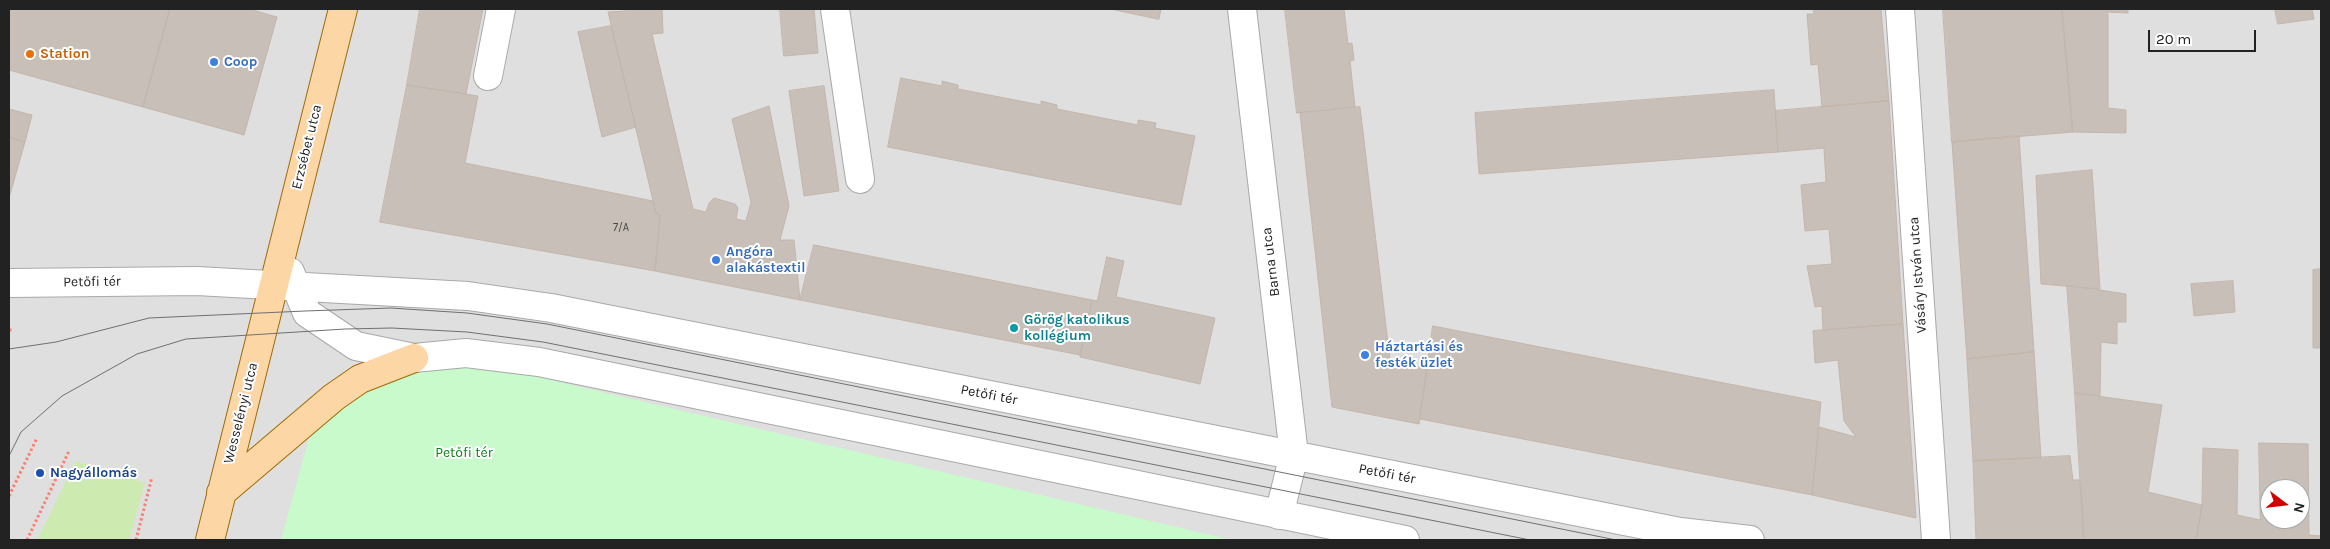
<!DOCTYPE html>
<meta charset="utf-8">
<style>
body{margin:0}
#map{position:relative;width:2330px;height:549px;overflow:hidden;background:#f2efe9;font-family:Karla,sans-serif}
canvas{display:block}
.frame{position:absolute;inset:0;border:10px solid #222;pointer-events:none}
.north{position:absolute;left:2260px;top:479px;width:50px;height:50px;box-sizing:border-box;background:#fff;border:1px solid #a7a7a7;border-radius:50%;rotate:105deg;font-size:14px;font-weight:700;line-height:20px;text-align:center;color:#222}
.north::after{content:'';display:block;margin:auto;width:18px;height:22px;background:#d40000;clip-path:polygon(50% 0,100% 100%,50% 72%,0 100%)}
.scale{position:absolute;left:2148px;top:30px;width:108px;height:22px;box-sizing:border-box;border:2px solid #222;border-top:0;padding-left:6px;font-size:15px;line-height:18px;white-space:nowrap;color:#222;-webkit-text-stroke:4px #fff;paint-order:stroke}
</style>
<div id="map">
<canvas width="2330" height="549"></canvas>
<div class="frame"></div>
<div class="north">N</div>
<div class="scale">20 m</div>
</div>
<script>
const c = document.querySelector('canvas').getContext('2d');
c.lineJoin = 'round';
function fill(path, color) { c.fillStyle = color; c.fill(path, 'evenodd'); }
function strokePath(path, color, width, dash) { c.strokeStyle = color; c.lineWidth = width; c.lineCap = dash ? 'butt' : 'round'; c.setLineDash(dash || []); c.stroke(path); }
function write(font, color, halo, rows, align = 'center') {
  c.font = font + ' Karla,sans-serif'; c.lineWidth = 4; c.setLineDash([]); c.textBaseline = 'middle'; c.strokeStyle = halo; c.fillStyle = color; for (const [text, x, y, turn = 0] of rows) {
    c.save(); c.translate(x, y); c.rotate((+turn || 0) * Math.PI / 180); c.textAlign = isNaN(turn) ? turn : align; if (halo) c.strokeText(text, 0, 0); c.fillText(text, 0, 0); c.restore();
  }
}
fill(new Path2D(`
 M9,9h2312v531h-2312zM2270,489h30v30h-30z`), '#e0dfdf');
fill(new Path2D(`
 M76,461l69,22 -16,57h-92z`), '#cdebb0');
fill(new Path2D(`
 M463,364l71,12 698,164h-951l30,-109 49,-38 54,-19z`), '#c8facc');
const building = new Path2D(`
 M9,9h161l-27,98 -134,-37z
 M170,9h79l28,8 -33,118 -101,-28z
 M420,9h63l-17,85 -59,-9z
 M626,9h36l1,24 -11,1 41,175 13,3 3,-9 5,-5 21,6 3,4 -2,11 10,2 5,-19 -19,-83 37,-13 20,100 -9,34h14l6,60 -145,-29 5,-56 -4,-2 -48,-201 18,-1z
 M780,9h34l4,44 -34,3z
 M1111,9h50l-2,10z
 M1285,9h59l4,35 4,-1 2,17 -4,1 5,46 -58,6z
 M1813,9h68l8,92 -67,6 -4,-43 -7,1 -4,-51h7z
 M1943,9h119l11,123 -121,10z
 M2062,9h66v4l-20,-1v96l18,2v23l-53,-1z
 M2275,9h37l2,10 -36,5z
 M611,26l25,101 -34,10 -24,-105z
 M901,78l41,8v-5l16,4v4l83,16v-4l16,4v4l81,16v-5l18,3 -1,5 40,8 -14,69 -293,-58z
 M407,85l71,11 -13,67 188,38 3,12 4,2 -5,56 -275,-49z
 M824,86l15,105 -35,5 -15,-105z
 M1774,90l4,62 -299,22 -4,-61z
 M1889,101l14,223 -80,6 -1,-24 -7,1 -8,-41 25,-2 -3,-35 -24,2 -4,-46 25,-3 -2,-34 -46,4 -3,-41z
 M1360,107l30,253 37,9 -8,55 -87,-17 -32,-294z
 M9,109l23,6 -7,27 -16,-5z
 M2019,136l15,216 -67,7 -15,-217z
 M9,137l16,5 -16,56z
 M2092,170l8,119 -59,-5 -5,-108z
 M814,245l278,55 -12,55 -280,-55z
 M1107,257l17,4 -8,36 99,21 -15,66 -120,-27 12,-57 5,1z
 M2321,269v79h-8v-78z
 M2233,281l2,31 -41,4 -3,-32z
 M2067,285l59,9v28h-9v22l-16,-2 -1,54 -25,-3z
 M1903,324l13,194 -104,-23 7,-68 37,10 -12,-16 -6,-61 -23,3 -2,-32z
 M1433,326l388,76 -9,93 -392,-76z
 M2034,352l7,106 -68,3 -6,-102z
 M2075,393l87,12 -14,87 54,13 -6,35h-112z
 M2259,443l49,1 1,91 12,1v4h-125l6,-35 1,-57 35,2 -1,65 23,5zM2270,489h30v30h-30z
 M2070,456l3,24h8l3,60h-108l-3,-79z`);
fill(building, '#c7bfb8');
strokePath(building, '#c4b6ab', 1);
const minor = new Path2D(`
 M835,9l25,170
 M1242,9l52,446 -15,60
 M1900,9l36,531
 M488,76l13,-67
 M290,272l17,41 49,33 58,12 52,-5 73,9 866,178
 M9,283l188,-2 271,15 83,12 1129,224 70,8`);
const major = new Path2D(`
 M221,493l113,-96 26,-18 54,-21
 M210,540l133,-531`);
strokePath(minor, '#a9a9a9', 30);
strokePath(major, '#a06b00', 30);
strokePath(new Path2D(`
 M9,330h4
 M9,496l28,-58
 M27,540l42,-89
 M136,540l16,-63`), '#fa8072', 3, [2.5, 2.5]);
strokePath(minor, '#fff', 28);
strokePath(major, '#fcd6a4', 28);
strokePath(new Path2D(`
 M9,349l47,-7 93,-24 156,-7 86,-3 76,5 80,11 1069,216
 M9,456l12,-24 41,-36 75,-42 49,-15 159,-10 47,-1 75,4 76,10 987,198`), '#707070', 1);
for (const [x, y, r, color] of [
 [30,54,5,"#e8710a"],
 [214,62,5,"#3f7fe0"],
 [716,260,5,"#3f7fe0"],
 [1014,328,5,"#0f9aa8"],
 [1365,355,5,"#3f7fe0"],
 [40,473,5,"#1a4fb4"]
]) { const dot = new Path2D(); dot.arc(x, y, r, 0, 2 * Math.PI); c.fillStyle = color; c.fill(dot); strokePath(dot, '#fff', 2); }
write('11px', '#4b4948', null, [
 ["7/A",621,228]
]);
write('bold 14px', '#c56008', '#fff', [
 ["Station",40,54]
], 'left');
write('bold 14px', '#366cbe', '#fff', [
 ["Coop",224,62],
 ["Angóra",726,252],
 ["alakástextil",726,268],
 ["Háztartási és",1375,347],
 ["festék üzlet",1375,363]
], 'left');
write('14px', '#222', '#fff', [
 ["Erzsébet utca",307,147,-76],
 ["Barna utca",1271,262,-97],
 ["Vásáry István utca",1918,275,-94],
 ["Petőfi tér",92,282,-1],
 ["Petőfi tér",989,395,11],
 ["Wesselényi utca",241,413,-76],
 ["Petőfi tér",1387,474,11]
]);
write('bold 14px', '#0d838f', '#fff', [
 ["Görög katolikus",1024,320],
 ["kollégium",1024,336]
], 'left');
write('14px', '#0c8416', '#fff', [
 ["Petőfi tér",464,453]
]);
write('bold 14px', '#164399', '#fff', [
 ["Nagyállomás",50,473]
], 'left');
</script>
